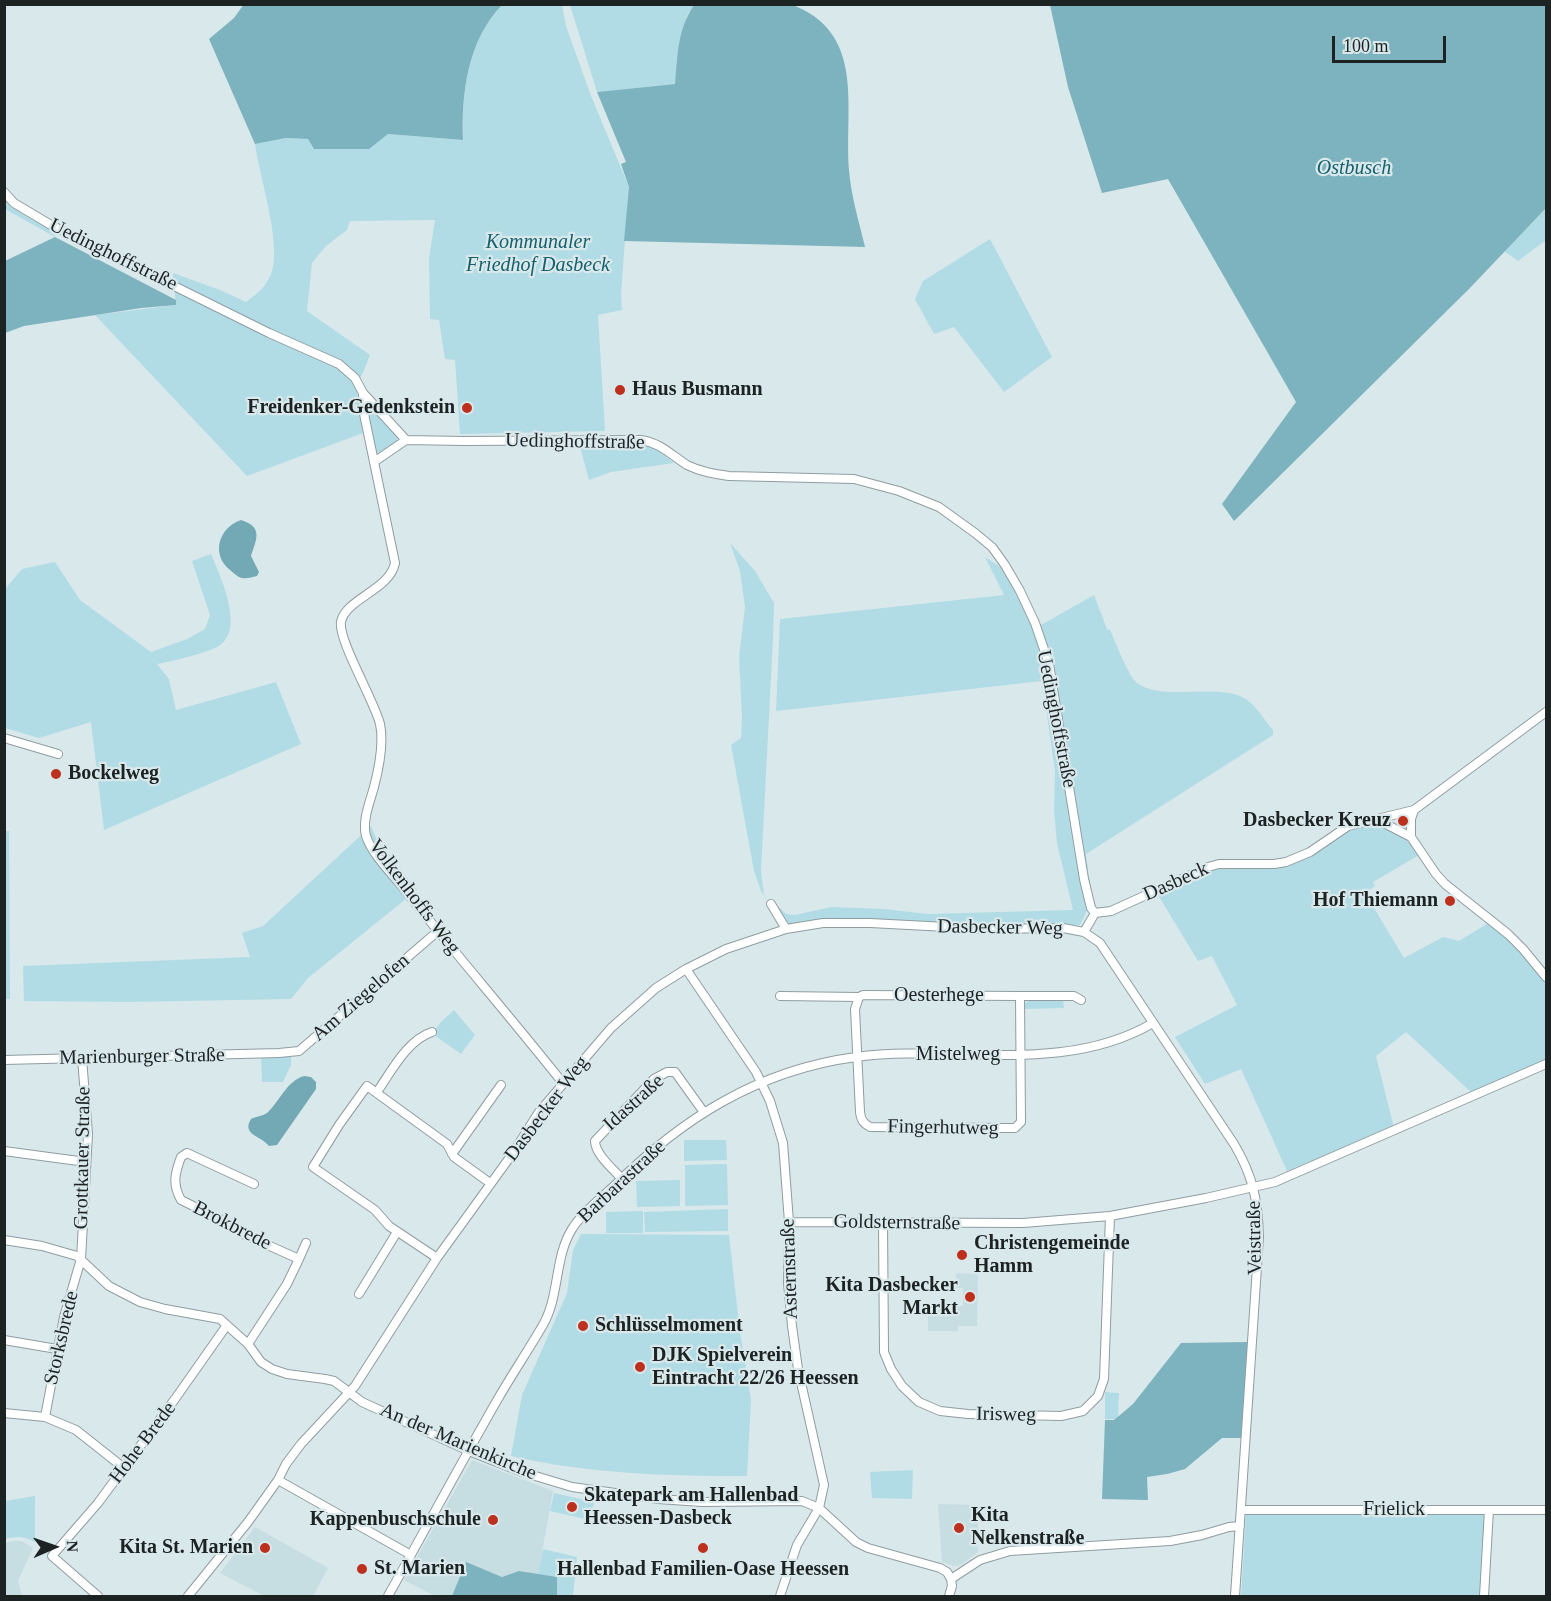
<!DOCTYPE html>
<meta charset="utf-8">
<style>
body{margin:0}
#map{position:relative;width:1551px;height:1601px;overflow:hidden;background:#d9e8eb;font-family:Georgia,serif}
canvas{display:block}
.frame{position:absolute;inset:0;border:6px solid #1d2223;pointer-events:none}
.north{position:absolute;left:24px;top:1517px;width:60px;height:60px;-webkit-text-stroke:4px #d9e8eb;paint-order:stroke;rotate:88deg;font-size:16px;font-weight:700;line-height:24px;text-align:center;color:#1d2223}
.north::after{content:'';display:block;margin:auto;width:21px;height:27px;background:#1d2223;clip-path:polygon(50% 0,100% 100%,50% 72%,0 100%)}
.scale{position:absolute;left:1332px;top:36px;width:114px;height:27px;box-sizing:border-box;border:3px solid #1d2223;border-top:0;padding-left:8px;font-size:18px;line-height:21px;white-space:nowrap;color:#1d2223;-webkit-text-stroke:4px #d9e8eb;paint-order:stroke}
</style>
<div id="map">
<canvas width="1551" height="1601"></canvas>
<div class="frame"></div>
<div class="north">N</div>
<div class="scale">100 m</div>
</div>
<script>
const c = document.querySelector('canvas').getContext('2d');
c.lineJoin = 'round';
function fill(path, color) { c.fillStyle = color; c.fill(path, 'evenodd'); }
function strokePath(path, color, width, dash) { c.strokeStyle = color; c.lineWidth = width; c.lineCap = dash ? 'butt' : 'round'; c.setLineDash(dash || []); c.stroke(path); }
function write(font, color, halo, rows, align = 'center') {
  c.font = font + ' Georgia,serif'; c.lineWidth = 4.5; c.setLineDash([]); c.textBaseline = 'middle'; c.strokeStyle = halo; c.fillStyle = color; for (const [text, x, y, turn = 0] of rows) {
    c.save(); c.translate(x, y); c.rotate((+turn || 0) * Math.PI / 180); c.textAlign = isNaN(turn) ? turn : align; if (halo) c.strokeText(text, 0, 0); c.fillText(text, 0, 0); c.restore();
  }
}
fill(new Path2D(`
 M956,1273l22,1 -1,52h-19v5h-30v-25h35v-18h-7z
 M472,1460l81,31 -15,84 -19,-4 -17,6 -36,-14 -14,33h-17l-31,-16z
 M938,1504l40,1v47l-17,13 -7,1 -12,-4z
 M255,1527l73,41 -15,28h-49l-44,-23z
 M15,1541h7l11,7 -15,33 4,14 -17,1v-53z`), '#c6dde2');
fill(new Path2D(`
 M502,5h60l4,21 25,70 38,91 -8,107 1,16 -24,5 7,116 -145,3 -5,-74 -10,-1 -6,-39 -9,-1 -1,-61 6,-38 -85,1 -3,9 -21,16 -14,17 -5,48 63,44 -8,20 -7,9 11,48 -119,44 -152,-161 81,-10 -3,-32 47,17 26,12c11,-8 20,-15 25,-28 12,-27 -12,-99 -16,-130l31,-6 22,1 6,10h54l20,-15 75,6c-2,-47 5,-100 39,-135z
 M570,5h124l-7,11 -12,68 -78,8z
 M5,198c11,15 31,24 48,31l2,8 -50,-28z
 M1546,208v32l-28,21 -14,-10z
 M990,239l62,118 -48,35 -50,-65 -20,7 -19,-35 8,-18z
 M368,408h4l25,28v8l-12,9 -11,-1 -8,-40z
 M579,443l70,3 8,3 17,14 -63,9 -22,8z
 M730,543l25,28 19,32 -1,36 -12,232 3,24 15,24 -18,-28 -7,-20 -23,-126 10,-7 1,-21 -3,-60 6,-50 -5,-36z
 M211,554c9,22 34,74 9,91 -11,8 -48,16 -63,19l12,15 7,31 100,-28 25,62 -197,86 -13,-108 -52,16 -34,-10v-139l17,-20 33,-7 25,38 71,52 36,-13 18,-10 5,-14 -18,-54z
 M985,557l18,12 31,58 9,-3 51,-29 13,34 3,1c5,11 19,47 27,53 23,18 80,1 105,14 13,6 22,23 31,33v5l-187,119 6,47 -12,24 -93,-1 -149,-4 -49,5 -6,-5 -8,-13h4l7,7 9,1 36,-8 53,2 44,5 145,-4 -16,-67 -3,-32 1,-40 -13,-90 -266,30 4,-92 224,-24z
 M1369,824c24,4 36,13 52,30l-48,28 2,4 -10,7 39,65 39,-21 16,4 31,-19 16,14 40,44v81l-73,33 -67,-62 -30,24 18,72 -107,43 -46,-102 -36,15 -30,-47 62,-32 -25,-49 -14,5 -40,-66 50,-25 19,-5 46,1 45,-16 39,-24z
 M371,826l5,12 41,52 -109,88 -17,21 -162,3 -105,-1 -1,-35 227,-9 -8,-24 21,-7z
 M4,831h5l1,168h-5z
 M1030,1000h33l1,8 -39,1 -1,-5z
 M454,1010l21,25 -14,19 -27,-19v-4l6,-8z
 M261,1055h30v10l-8,17h-21z
 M684,1140h42l1,20 -43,1z
 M727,1164l1,41 -43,1v-41z
 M680,1180v26l-43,1 -1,-26z
 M728,1209v22l-83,1 -1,-20z
 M643,1211v22h-37v-21z
 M581,1234l148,1 11,97 11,68 -4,76c-79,0 -159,-2 -236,-20l11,-61 45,-102 6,-43z
 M1105,1392l14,1 -1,26h-13z
 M913,1470l-1,29 -40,-1 -2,-26z
 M554,1493l40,9 -4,18 -40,-9z
 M35,1496v46c-11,-6 -18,-6 -30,-3v-38z
 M1486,1512l-4,84h-241l5,-82z
 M543,1549l34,8 -4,39h-16v-19l-19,-2z`), '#b2dce5');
fill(new Path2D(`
 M244,4h258v1c-34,35 -41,88 -39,135l-75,-6 -19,15h-55l-6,-10 -22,-1 -31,6 -46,-105 25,-21z
 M790,4c77,28 54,103 59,166 2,26 10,52 16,77l-241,-6 5,-54 -8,-23 5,-2 -29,-70 78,-8c3,-30 2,-53 19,-79z
 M1050,5h496v203l-77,81 -235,232 -12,-17 74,-102 -128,-223 -66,14 -34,-106z
 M55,237l121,63v5l-35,3 -117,18 -19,7v-72z
 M1249,1342l-6,96h-21l-37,31 -18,5 -20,3 1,23 -46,-1 3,-79h9l19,-16 48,-61z
 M466,1562l36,15 17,-6 38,6v19h-105z`), '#7db3be');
fill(new Path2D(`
 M241,520c23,7 15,20 10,36l8,16 -2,4c-5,1 -10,3 -15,2 -5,-1 -8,-5 -12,-8 -19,-15 -12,-42 11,-50z
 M304,1076l7,1 5,5v7l-39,56 -8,1c-7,-10 -28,-11 -18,-27 6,-3 14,-3 18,-8 12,-12 18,-30 35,-35z`), '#73a9b4');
const street = new Path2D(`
 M4,192l10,11 37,22 218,108 70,31 16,14 8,15 43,47 58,1 177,-1c20,3 30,15 46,25 14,7 28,9 42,11l125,3 45,12 40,16 36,26 17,14 13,18 15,26 15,32 14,41 35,215 7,29 4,5
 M363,393v16l32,154c-5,27 -50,36 -54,59 -3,18 33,78 39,102 4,19 -1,44 -6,63 -4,15 -12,33 -8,49 6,19 31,43 43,59 50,63 103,124 153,187
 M374,462l32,-22
 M4,738l54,16
 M1414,810l-3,9v18l25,37 9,10 63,50 15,15 23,28
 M1378,820l33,17
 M771,904l15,25
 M1095,913l16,-2 97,-44 11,-3h55l12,-2 24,-10 38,-26 66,-16 132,-98
 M1084,932l11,-19
 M686,969l70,103 14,29 13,42 6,79 -1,61 4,43 6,43 26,116 -5,23 -22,37 -17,51
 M863,995l157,1 1,126 -6,6h-8l-137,-1c-7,-4 -9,-7 -10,-15l-5,-103 4,-12z
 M780,996l79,1
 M1020,996h54l7,4
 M4,1060l275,-7 20,-2 139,-120
 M377,1092c14,-20 30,-52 55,-60
 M4,1151l82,11
 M452,1154l49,-69
 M621,1178c-8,-9 -26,-24 -26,-37l59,-62 13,-7h8l28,39
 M789,1222l234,1 87,-7 96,-18 69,-16 271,-118
 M883,1223l1,129 7,17 11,17 17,16 21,9 28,3 93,2 22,-5 15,-15 6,-17 6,-163
 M4,1240l38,6 35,10 32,30 31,16 25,7 55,10 28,25 13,18 11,7 15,5 38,5 9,2 28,21 107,49 53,21 50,15 86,12 44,3 100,-1 17,7 37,34 12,6 72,20 7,4 4,7
 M437,1258l-48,-32 -14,-16 -62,-43 26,-42 28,-39 80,58 7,13 36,26
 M299,1259l7,-16
 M359,1294l38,-62
 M4,1340l53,9
 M248,1344l39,-60 12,-25 -54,-24 -13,-10 -51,-25c-9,-16 -6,-27 0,-43l6,-4 67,31
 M4,1413l41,4 31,13 48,38
 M45,1417l19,-100 17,-58 7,-125 -6,-76
 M278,1480l133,75
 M1242,1510h304
 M98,1596l-46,-40 46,-53 77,-104 52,-74
 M188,1596l60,-74 30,-42 8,-16 15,-20 54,-58 82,-128 76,-105 26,-41 72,-84 45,-40 30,-19 40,-20 60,-20 37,-6h47l115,6 78,-1 21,4 16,11 134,201c19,32 24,56 25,93l-24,359
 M388,1596c37,-66 73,-133 111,-199 14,-24 30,-48 44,-72 17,-30 11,-67 29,-96 10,-16 27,-29 41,-42 68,-68 145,-117 243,-130 98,-13 206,19 297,-34
 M949,1596l3,-10 -1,-7 29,-19 30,-9 160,-10 32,-6 27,-8 11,-1
 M1484,1596l5,-86`);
strokePath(street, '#8f9da0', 10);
strokePath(street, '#fff', 8);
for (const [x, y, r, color] of [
 [620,390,6,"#bd301d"],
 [467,408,6,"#bd301d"],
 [56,774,6,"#bd301d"],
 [1403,821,6,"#bd301d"],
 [1450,901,6,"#bd301d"],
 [962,1255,6,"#bd301d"],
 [970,1297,6,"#bd301d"],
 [583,1326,6,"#bd301d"],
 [640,1367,6,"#bd301d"],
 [572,1507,6,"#bd301d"],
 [493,1520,6,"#bd301d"],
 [959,1528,6,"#bd301d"],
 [265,1548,6,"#bd301d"],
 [703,1548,6,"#bd301d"],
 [362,1569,6,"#bd301d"]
]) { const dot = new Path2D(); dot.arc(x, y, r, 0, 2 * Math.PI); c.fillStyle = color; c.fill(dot); strokePath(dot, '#d9e8eb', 2); }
write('italic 20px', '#15606c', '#d9e8eb', [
 ["Ostbusch",1354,169],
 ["Kommunaler",538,243],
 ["Friedhof Dasbeck",538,266]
]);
write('20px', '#1d2223', '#d9e8eb', [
 ["Uedinghoffstraße",113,255,26],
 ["Uedinghoffstraße",575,442,1],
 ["Uedinghoffstraße",1056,719,79],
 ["Dasbeck",1176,882,-24],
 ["Volkenhoffs Weg",414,897,53],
 ["Dasbecker Weg",1000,928,1],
 ["Oesterhege",939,996],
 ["Am Ziegelofen",361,998,-41],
 ["Mistelweg",958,1055],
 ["Marienburger Straße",142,1057,-1],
 ["Idastraße",634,1103,-42],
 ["Dasbecker Weg",547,1109,-53],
 ["Fingerhutweg",943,1128,1],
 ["Grottkauer Straße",83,1158,-89],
 ["Barbarastraße",622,1182,-43],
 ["Goldsternstraße",897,1223,1],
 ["Brokbrede",232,1226,27],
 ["Veistraße",1255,1238,-91],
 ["Asternstraße",790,1269,-92],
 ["Storksbrede",62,1338,-77],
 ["Irisweg",1006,1415,1],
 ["An der Marienkirche",458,1442,23],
 ["Hohe Brede",143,1443,-53],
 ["Frielick",1394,1510]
]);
write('bold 20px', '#1d2223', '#d9e8eb', [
 ["Haus Busmann",632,390],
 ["Freidenker-Gedenkstein",455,408,"right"],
 ["Bockelweg",68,774],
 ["Dasbecker Kreuz",1391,821,"right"],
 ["Hof Thiemann",1438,901,"right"],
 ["Christengemeinde",974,1244],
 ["Hamm",974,1267],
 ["Kita Dasbecker",958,1286,"right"],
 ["Markt",958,1309,"right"],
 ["Schlüsselmoment",595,1326],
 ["DJK Spielverein",652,1356],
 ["Eintracht 22/26 Heessen",652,1379],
 ["Skatepark am Hallenbad",584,1496],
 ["Heessen-Dasbeck",584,1519],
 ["Kita",971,1516],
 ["Nelkenstraße",971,1539],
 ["Kappenbuschschule",481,1520,"right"],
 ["Kita St. Marien",253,1548,"right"],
 ["St. Marien",374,1569],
 ["Hallenbad Familien-Oase Heessen",703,1570,"center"]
], 'left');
</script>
